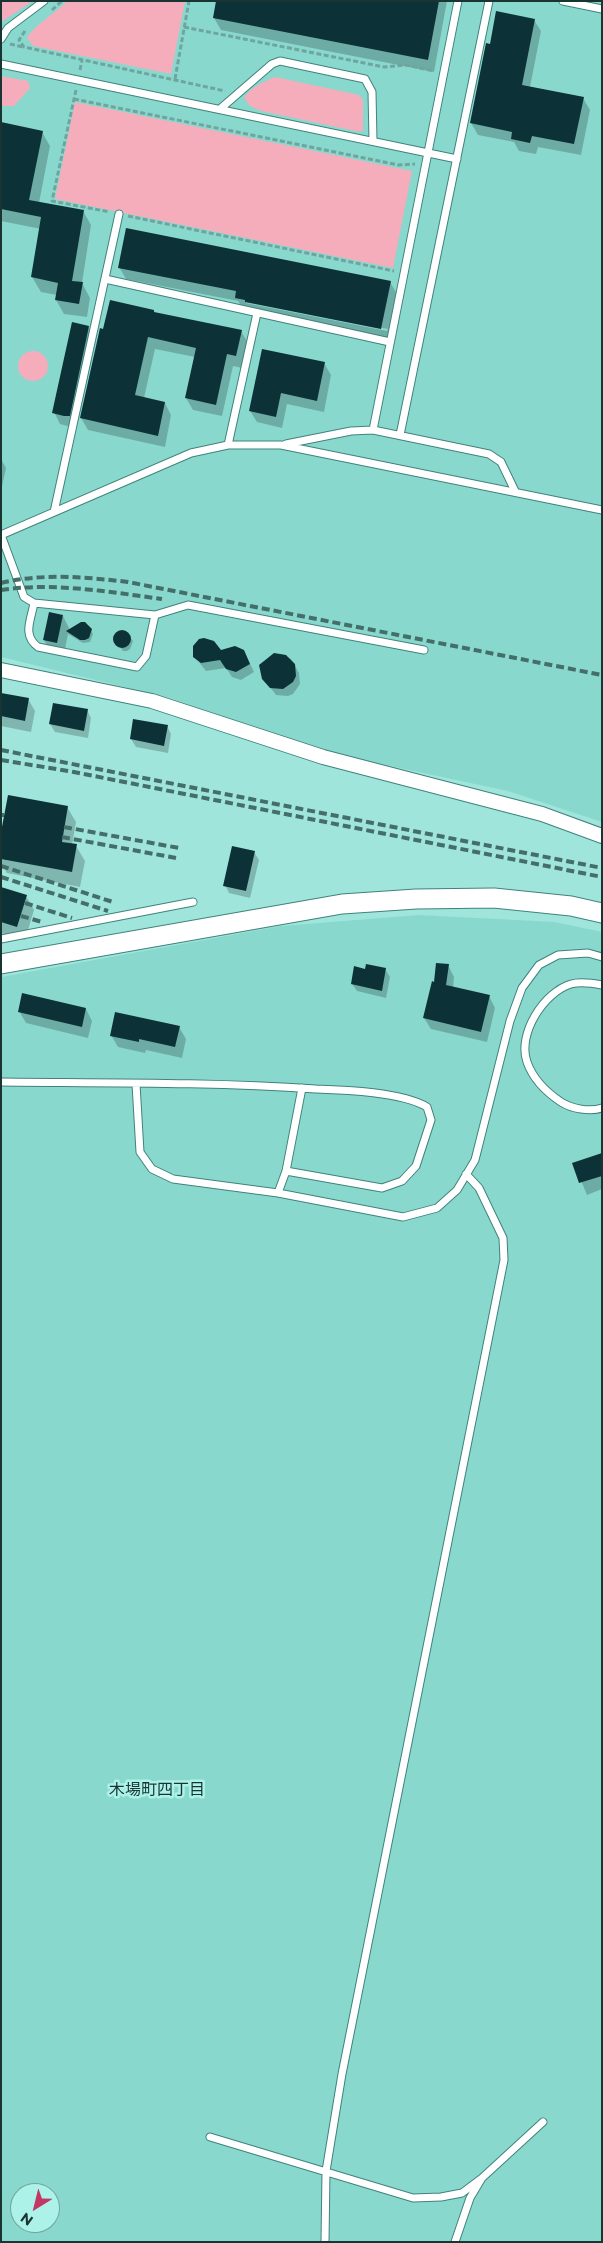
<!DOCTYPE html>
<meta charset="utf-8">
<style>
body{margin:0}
#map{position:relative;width:603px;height:2243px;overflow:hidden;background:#9fe5dc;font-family:Montserrat,sans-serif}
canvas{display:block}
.frame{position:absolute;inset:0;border:2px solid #193532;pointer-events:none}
.north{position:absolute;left:10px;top:2183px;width:50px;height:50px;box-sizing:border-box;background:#acf2e9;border:1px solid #71a6a0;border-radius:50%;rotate:216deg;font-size:14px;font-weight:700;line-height:20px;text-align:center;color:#193532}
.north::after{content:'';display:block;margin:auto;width:18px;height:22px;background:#c43663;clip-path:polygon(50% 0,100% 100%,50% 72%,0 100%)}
</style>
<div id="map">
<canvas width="603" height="2243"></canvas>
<div class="frame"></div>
<div class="north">N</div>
</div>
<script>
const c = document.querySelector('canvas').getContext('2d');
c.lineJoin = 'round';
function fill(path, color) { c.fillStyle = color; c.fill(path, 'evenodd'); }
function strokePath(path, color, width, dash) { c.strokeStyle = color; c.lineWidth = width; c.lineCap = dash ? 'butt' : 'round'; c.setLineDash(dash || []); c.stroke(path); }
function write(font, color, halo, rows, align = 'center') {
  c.font = font + ' Montserrat,"Noto Sans JP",sans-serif'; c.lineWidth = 5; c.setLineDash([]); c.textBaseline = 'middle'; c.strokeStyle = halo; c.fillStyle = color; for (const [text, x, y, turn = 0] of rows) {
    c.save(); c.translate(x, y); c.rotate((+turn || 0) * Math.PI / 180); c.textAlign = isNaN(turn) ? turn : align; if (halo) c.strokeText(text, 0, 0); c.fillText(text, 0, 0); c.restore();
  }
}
fill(new Path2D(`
 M1,1h601v821l-94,-31 -184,-39 -154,-54 -169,-41z
 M419,915l136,7 47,10v1310h-601v-1265l280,-51zM20,2193h30v30h-30z`), '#89d8ce');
fill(new Path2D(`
 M1,1h32l-32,21z
 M67,1h118l-14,73 -138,-28 -6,-8c7,-13 29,-25 40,-37z
 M1,76l27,5 2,7 -16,18h-13z
 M275,77l84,18 4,5v30l-3,2 -99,-21 -11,-5 -6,-8c5,-10 21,-17 31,-21z
 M75,102l337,69 -19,97 -338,-69z
 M18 366a15 15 0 1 1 30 0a15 15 0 1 1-30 0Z`), '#f5adbb');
fill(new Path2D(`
 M217,1h230l-13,71 -213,-42 -7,-12z
 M534,20l7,11 -11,56 53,11 7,12 -9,45 -43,-8 -2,7 -17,-3 -5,-9 -36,-7 -7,-12 16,-79 4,1z
 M1,123l41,9 8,14 -11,57 44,8 8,14 -9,58 8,15 -3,19 -23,-3 -8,-14 1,-5 -16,-3 -9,-15 9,-48 -40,-8z
 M119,267l271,15 7,12 -10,46 -144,-31 -5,-8 -112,-22zM246,301l142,28 -1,2 -141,-28z
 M154,311l1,2 86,18 7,12 -6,25 -9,-2 -11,50 -29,-6 -7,-12 9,-41 -40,-8 -11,49 21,5 6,12 -6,32 -77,-17 -7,-12 23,-88z
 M88,327l7,11 -24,89 -11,-3 -6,-12z
 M324,363l7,12 -7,37 -37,-8 -5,24 -25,-6 -7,-11z
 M1,459l5,9 -5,23z
 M63,616l7,14h21l2,4 -3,8 -7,1 -15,-9 -4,20 -13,-2 -7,-12z
 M121,631h4l8,10 -3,8 -3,2h-4l-8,-11 2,-7z
 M239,648l7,7 8,17 -13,8 -9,-3 -6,-9 -20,3 -12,-15z
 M280,654l11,5 8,14 1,11 -7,10 -5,2 -12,-1 -13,-17z
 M1,694l27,5 7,12 -4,21 -30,-6z
 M87,710l4,8 -3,20 -33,-6 -5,-8z
 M167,726l4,8 -3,19 -32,-6 -5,-8z
 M67,807l9,15 -4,23 4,1 9,15 -5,26 -73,-14 -6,-10v-23z
 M254,852l5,8 -9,38 -21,-5 -4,-8z
 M1,888l25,8 8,14 -9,30 -24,-7z
 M448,965l6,12 -1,11 36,8 6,12 -8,34 -56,-13 -7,-11 11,-35z
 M385,969l5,8 -4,21 -29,-7 -5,-7 14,-14z
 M86,1009l6,12 -4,17 -62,-15 -7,-12z
 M179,1027l7,12 -4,19 -36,-8 -1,3 -27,-6 -7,-12z
 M602,1154v35l-15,6 -13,-31z`), '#0003');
fill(new Path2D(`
 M216,1h223l-11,59 -215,-42z
 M496,11l39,8 -13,66 62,12 -10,47 -42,-8 -2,7 -19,-4 1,-7 -42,-9 16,-80 4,1z
 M1,122l42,9 -14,69 55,10 -12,71 11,1 -4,22 -24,-4 3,-17 -27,-6 10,-60 -40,-8z
 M126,228l265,53 -10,48 -136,-27v-2l-10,-2 1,-7 -118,-23z
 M110,300l44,10v2l88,18 -6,26 -9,-2 -11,51 -31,-7 11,-50 -48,-11 -13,58 30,7 -7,34 -78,-18 20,-90 3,1z
 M72,322l17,4 -19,90h-6l-12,-3z
 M262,349l63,13 -8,39 -36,-8 -5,24 -27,-6z
 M49,612l14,3 -6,28 -14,-3z
 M81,622h4l7,7 -3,9 -4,2h-5l-14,-9z
 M113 639a9 9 0 1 1 18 0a9 9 0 1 1-18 0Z
 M204,638l10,3 7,9 14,-4 9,4 6,14 -14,8 -10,-3 -6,-9 -19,3 -8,-6v-11l6,-7z
 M274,653l12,2 9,9 1,12 -3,6 -10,7 -13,-1 -8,-9 -3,-14z
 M1,693l28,5 -4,23 -24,-5z
 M53,703l35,6 -4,22 -35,-7z
 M133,719l35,6 -4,21 -34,-7z
 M8,795l60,11 -6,36 15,2 -5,28 -71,-13v-27z
 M232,846l23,5 -9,40 -23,-5z
 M1,887l26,8 -10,32 -16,-5z
 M436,963l13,1 -3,21 44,10 -9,37 -58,-14 9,-37 2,1z
 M366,964l20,4 -4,23 -31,-7 3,-18 11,3z
 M22,993l64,15 -4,19 -64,-15z
 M115,1012l65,14 -5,21 -36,-8v3l-29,-6z
 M602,1153v23l-23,7 -7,-20z`), '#0c3237');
const lane = new Path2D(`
 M563,1l39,8
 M1,39l7,-11 36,-27
 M1,64l456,95
 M220,109l52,-45 8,-3 85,18 7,13 1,49
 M105,279l285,63
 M373,430l85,-429
 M400,435l89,-434
 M286,444l65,-13 22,-1 116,24 12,8 14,29
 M228,445l29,-132
 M54,512l65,-298
 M1,535l190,-82 37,-8h53l321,65
 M1,535l23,62 10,6 121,12 33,-10 236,45
 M34,603c-3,17 -12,32 4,44l99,20 9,-11 9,-41
 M1,939l192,-37
 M602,985c-10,-2 -21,-4 -31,-1 -27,8 -54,50 -44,78 6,17 19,30 34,40 11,7 29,10 41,6
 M1,1082c105,1 210,0 315,7 30,1 86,3 111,18l4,13 -15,46 -14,15 -20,7 -96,-17
 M136,1084l4,68 12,17 21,10 105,14 125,24 34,-9 20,-18 18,-30 35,-139 12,-33 17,-23 19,-10 30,-2 14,4
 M278,1193l8,-22 16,-83
 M210,2137l203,61 28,-1 21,-4 20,-15
 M325,2242l1,-71 16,-97 162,-814 -1,-22 -24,-50 -13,-14
 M455,2242l15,-44 12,-20 61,-56`);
const street = new Path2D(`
 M1,670l151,31 171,56 219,57 60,22`);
const secondary = new Path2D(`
 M1,964l341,-60 74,-5 78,-1 77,8 31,7`);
strokePath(lane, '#3f837c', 9);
strokePath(street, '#3f837c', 16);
strokePath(secondary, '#3f837c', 21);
strokePath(new Path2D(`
 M52,10l10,-9
 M184,27l200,40 22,-2 28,6
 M25,31l-6,9 5,7 201,44
 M10,44l13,3
 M80,70l2,-10
 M175,79l14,-78
 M76,90l-24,111 58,11
 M74,99l325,66 16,-1
 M128,216l266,55`), '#6ea59e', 3, [5, 2.5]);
strokePath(lane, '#fff', 7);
strokePath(street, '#fff', 14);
strokePath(secondary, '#fff', 19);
strokePath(new Path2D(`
 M1,583c42,-10 85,-6 127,-1l474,93
 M1,590c54,-8 108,2 161,9
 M1,750l601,118
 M1,760l73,12 528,105
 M1,815h3
 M1,826h1
 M64,827l115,21
 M62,837l114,21
 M1,866l112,36
 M1,877l107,34
 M25,903l47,15
 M21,916l21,6`), '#446e69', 4, [8, 4]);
write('16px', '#193532', '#acf2e9', [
 ["木場町四丁目",157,1790]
]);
</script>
